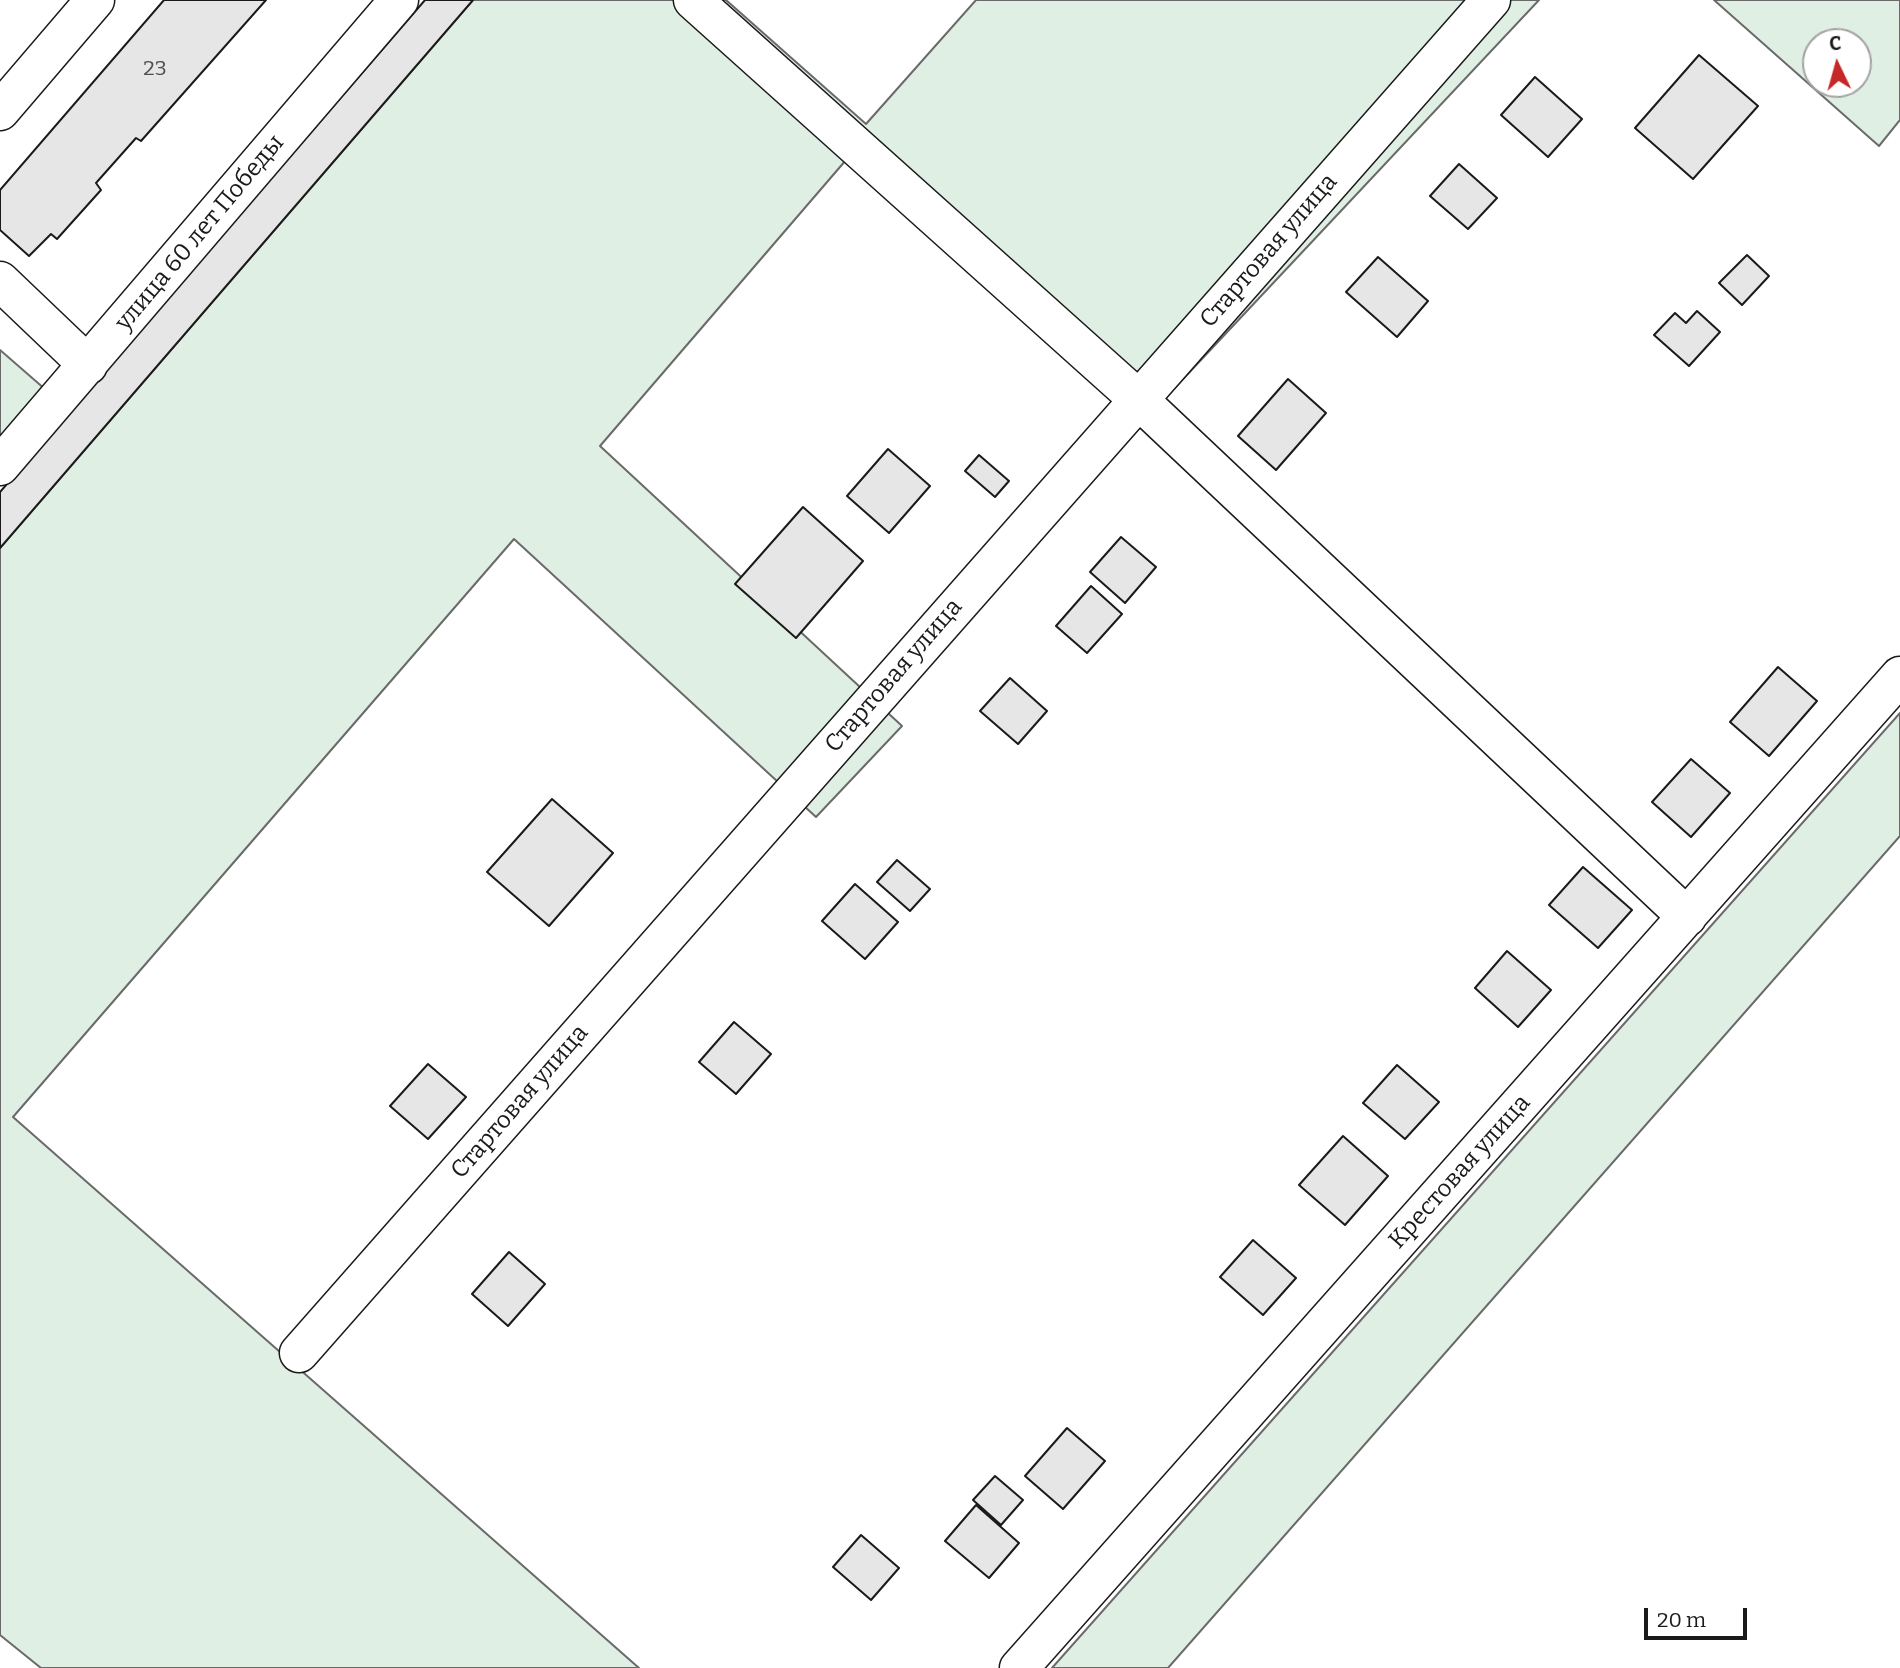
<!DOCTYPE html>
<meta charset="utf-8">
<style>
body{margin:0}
#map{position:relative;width:1900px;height:1668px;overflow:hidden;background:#fff;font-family:Bitter,serif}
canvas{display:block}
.north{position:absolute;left:1802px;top:28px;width:70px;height:70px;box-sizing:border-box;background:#fff;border:2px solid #a3a3a3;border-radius:50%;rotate:355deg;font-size:19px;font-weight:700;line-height:28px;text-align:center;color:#1a1a1a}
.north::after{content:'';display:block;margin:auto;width:24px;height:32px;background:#c62828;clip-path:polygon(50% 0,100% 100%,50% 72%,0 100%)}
.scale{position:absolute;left:1644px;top:1608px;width:103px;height:32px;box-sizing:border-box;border:4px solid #1a1a1a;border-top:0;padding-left:9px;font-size:21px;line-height:24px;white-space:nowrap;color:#1a1a1a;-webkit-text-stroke:5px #fff;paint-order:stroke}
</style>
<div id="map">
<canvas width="1900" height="1668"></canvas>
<div class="north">С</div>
<div class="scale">20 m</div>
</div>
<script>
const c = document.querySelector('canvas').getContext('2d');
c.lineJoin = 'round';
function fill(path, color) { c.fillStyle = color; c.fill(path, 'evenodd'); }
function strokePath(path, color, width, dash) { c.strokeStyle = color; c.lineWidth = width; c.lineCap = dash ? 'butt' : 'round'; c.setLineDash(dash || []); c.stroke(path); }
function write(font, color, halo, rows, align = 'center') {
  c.font = font + ' Bitter,serif'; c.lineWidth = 5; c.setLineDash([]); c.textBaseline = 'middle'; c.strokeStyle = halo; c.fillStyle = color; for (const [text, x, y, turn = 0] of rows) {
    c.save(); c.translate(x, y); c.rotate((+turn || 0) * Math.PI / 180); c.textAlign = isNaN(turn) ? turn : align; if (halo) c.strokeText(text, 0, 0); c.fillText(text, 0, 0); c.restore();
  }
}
const green = new Path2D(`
 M473,0h253l140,124 110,-124h563l-370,394 -30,22 -293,-256 -246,286 302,280 -86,91 -302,-278 -501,578 626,551h-598l-41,-33v-1087z
 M1714,0h186v120l-21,26zM1816,42h42v42h-42z
 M0,350l46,40 -46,52z
 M1900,713v123l-732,832h-116z`);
fill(green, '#e0efe3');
strokePath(green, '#6a6a6a', 2);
const building = new Path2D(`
 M164,0h102l-125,141 -5,-3 -40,45 5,7 -44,49 -6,-5 -22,22 -29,-26v-40z
 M425,0h48l-473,548v-56z
 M1699,55l59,51 -65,73 -58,-51z
 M1535,77l47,42 -34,38 -47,-42z
 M1459,164l38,34 -29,31 -38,-33z
 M1747,255l22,21 -27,29 -23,-22z
 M1378,257l50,44 -31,36 -51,-45z
 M1697,311l23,21 -31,34 -35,-31 21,-22 11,10z
 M1288,379l38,34 -50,57 -38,-34z
 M888,449l42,37 -41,47 -42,-37z
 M979,455l30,26 -14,16 -30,-26z
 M803,507l60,54 -67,77 -61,-54z
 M1121,537l35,30 -31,36 -35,-31z
 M1091,586l31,28 -35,39 -31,-27z
 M1778,667l39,34 -48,55 -39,-34z
 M1010,678l37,33 -29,33 -38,-33z
 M1691,759l39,34 -39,44 -39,-35z
 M552,799l61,54 -64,73 -62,-54z
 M897,860l33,29 -20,22 -33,-29z
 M1583,867l49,43 -34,38 -49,-43z
 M855,884l43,38 -33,37 -43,-38z
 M1507,951l44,39 -33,37 -43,-39z
 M734,1022l37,32 -35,40 -37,-32z
 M428,1064l38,33 -38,42 -38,-33z
 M1397,1065l42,37 -34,37 -42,-36z
 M1343,1136l45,40 -43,49 -46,-40z
 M1253,1240l43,38 -33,37 -43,-38z
 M509,1252l36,32 -37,42 -36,-32z
 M1067,1428l38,33 -42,48 -38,-33z
 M995,1476l28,24 -22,25 -28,-25z
 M976,1505l43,38 -30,35 -44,-37z
 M861,1535l38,33 -28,32 -38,-33z`);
fill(building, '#e6e6e6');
strokePath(building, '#1a1a1a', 2);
const minor = new Path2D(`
 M693,0l445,399 549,518
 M0,111l95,-111
 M0,281l88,84
 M0,466l399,-466
 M299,1353l1192,-1353
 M1019,1668l881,-992`);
strokePath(minor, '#1a1a1a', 41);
strokePath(minor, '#fff', 38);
write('21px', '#4d4d4d', null, [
 ["23",155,69]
]);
write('24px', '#1a1a1a', '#fff', [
 ["улица 60 лет Победы",200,233,-50],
 ["Стартовая улица",1269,251,-49],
 ["Стартовая улица",894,676,-49],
 ["Стартовая улица",520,1102,-49],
 ["Крестовая улица",1460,1172,-48]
]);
</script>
